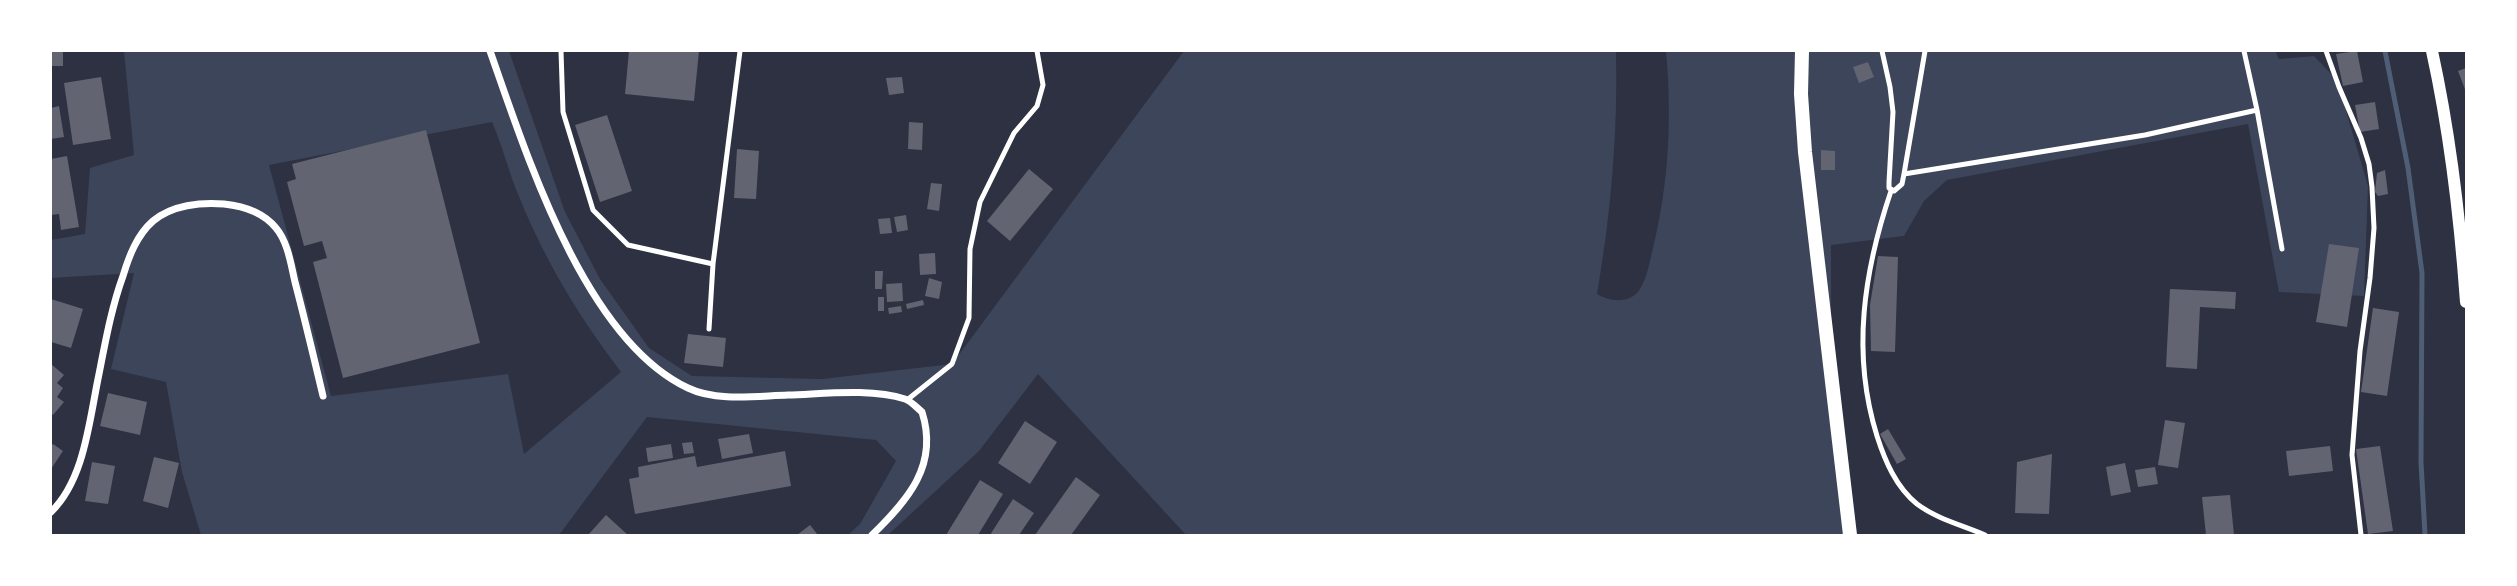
<!DOCTYPE html>
<style>
body{margin:0}
#map{position:relative;width:2517px;height:586px;overflow:hidden;background:#2d3142;font-family:"Space Grotesk",sans-serif}
canvas{display:block}
.frame{position:absolute;inset:0;border:52px solid #fff;pointer-events:none}
</style>
<div id="map">
<canvas width="2517" height="586"></canvas>
<div class="frame"></div>
</div>
<script>
const c = document.querySelector('canvas').getContext('2d');
c.lineJoin = 'round';
function fill(path, color) { c.fillStyle = color; c.fill(path, 'evenodd'); }
function strokePath(path, color, width, dash) { c.strokeStyle = color; c.lineWidth = width; c.lineCap = dash ? 'butt' : 'round'; c.setLineDash(dash || []); c.stroke(path); }
fill(new Path2D(`
 M124,51h385l56,161 35,67 49,69 43,28 130,3 130,-15 232,-313h432c2,82 -5,162 -19,243 13,8 34,10 43,-5 7,-11 10,-29 13,-41 16,-66 19,-130 13,-197h609l4,8 35,-3 23,24 31,106 -4,110 -85,-4 -31,-168 -301,56 -23,21 -20,35 -73,9v71l26,219h-671l-148,-161 -59,77 -91,84h-40l12,-11 36,-63 -20,-21 -229,-23 -88,118h-358l-19,-63 -16,-90 -55,-13 23,-96 -83,5v-38l34,-6 5,-66 44,-13zM492,122c11,25 17,52 28,77 25,62 60,119 101,173l-97,82 -16,-80 -177,22 -62,-231z`), '#3c4559');
strokePath(new Path2D(`
 M2385,51l23,117 14,105 -1,189 4,73`), '#4f5d75', 5);
fill(new Path2D(`
 M51,51h12v15h-12z
 M629,51h70l-5,50 -69,-7z
 M2357,51l6,31 -20,4 -7,-32z
 M1868,62l6,15 -15,6 -6,-16z
 M2466,68v24l-8,-21z
 M101,77l10,62 -38,6 -9,-62z
 M902,77l2,16 -15,2 -3,-17z
 M2375,102l4,27 -19,3 -5,-27z
 M59,106l5,31 -13,2v-31z
 M607,115l25,76 -32,11 -25,-77z
 M909,122l14,1 -1,27 -14,-1z
 M426,130l54,213 -137,35 -30,-116 14,-4 -5,-17 -18,5 -17,-64 9,-3 -4,-15z
 M737,149l22,2 -3,48 -22,-1z
 M1821,150l14,1v19h-14z
 M67,156l12,71 -18,3 -2,-16 -8,1v-56z
 M1029,169l24,20 -43,52 -23,-20z
 M2385,170l3,24 -10,2 -3,-4 2,-19z
 M931,183l11,1 -3,27 -12,-2z
 M906,215l2,15 -11,2 -3,-15z
 M890,218l2,15 -12,1 -2,-15z
 M2329,244l30,4 -12,79 -31,-5z
 M935,253l1,21 -16,1 -1,-21z
 M1878,256l20,1 -3,95 -24,-1 -1,-46z
 M875,271h8l-1,18h-7z
 M929,278l13,4 -3,17 -14,-3z
 M902,283l1,18 -16,1 -1,-18z
 M2170,289l66,3 -1,17 -35,-2 -3,62 -31,-2z
 M878,297h6v14h-6z
 M51,299l32,10 -12,39 -20,-6z
 M923,300l1,5 -17,4 -1,-5z
 M901,306l1,6 -13,2 -1,-6z
 M2373,308l26,4 -12,84 -26,-4z
 M688,334l38,4 -3,29 -39,-4z
 M51,364l13,11 -7,8 6,5 -6,9 7,5 -11,13 -2,-2z
 M108,393l39,9 -7,33 -40,-9z
 M2165,420l20,3 -7,45 -20,-3z
 M1025,421l32,21 -27,42 -32,-21z
 M1888,429l18,30 -9,5 -17,-30z
 M749,434l4,19 -31,6 -4,-20z
 M692,442l2,11 -10,1 -2,-11z
 M53,444l10,7 -12,18v-23z
 M671,444l2,14 -25,4 -2,-14z
 M2330,446l3,25 -44,5 -3,-25z
 M2380,446l13,85 -25,3 -12,-85z
 M785,451l6,35 -156,28 -6,-35 10,-2 -1,-10 57,-11 2,11z
 M2052,454l-3,60 -34,-1 2,-51z
 M154,457l25,6 -11,45 -25,-7z
 M92,462l23,4 -7,38 -23,-3z
 M2125,463l6,29 -20,4 -5,-29z
 M2155,467l3,17 -20,3 -3,-17z
 M1076,477l24,18 -29,40h-36z
 M980,480l23,14 -25,41h-32z
 M2230,495l4,40h-28l-4,-38z
 M1013,499l21,14 -15,22h-29z
 M606,515l22,20h-40z
 M810,525l8,10h-21z`), '#626471');
strokePath(new Path2D(`
 M561,51l2,61 30,98 35,35 85,19
 M1882,51l8,36 3,25 -4,70v6l5,3 8,-7 2,-10 21,-123
 M2326,51l13,36 22,51 8,26 3,23 2,41 -4,50 -10,73 -8,104 9,80
 M2257,110l25,139
 M1904,174l241,-39 112,-25 -13,-59
 M1891,191c-27,80 -40,162 -14,245 8,25 19,51 40,68 20,15 45,21 68,31
 M709,329l4,-65 27,-213
 M907,400l45,-36 17,-46 1,-69 10,-47 34,-69 23,-27 6,-21 -6,-34`), '#fff', 5);
strokePath(new Path2D(`
 M490,51c36,102 94,288 198,337 29,14 68,8 100,7 35,-1 83,-7 117,4 6,2 11,8 17,13 17,53 -14,88 -50,123
 M51,512c33,-32 38,-89 47,-133 7,-35 13,-70 25,-103 6,-20 14,-41 30,-55 19,-16 48,-19 71,-17 19,2 39,8 52,24 12,14 15,37 19,54 10,38 19,76 28,114`), '#fff', 7);
strokePath(new Path2D(`
 M2432,51c18,82 28,167 34,251`), '#fff', 12);
strokePath(new Path2D(`
 M1802,51l-1,43 4,58 45,383`), '#fff', 14);
</script>
